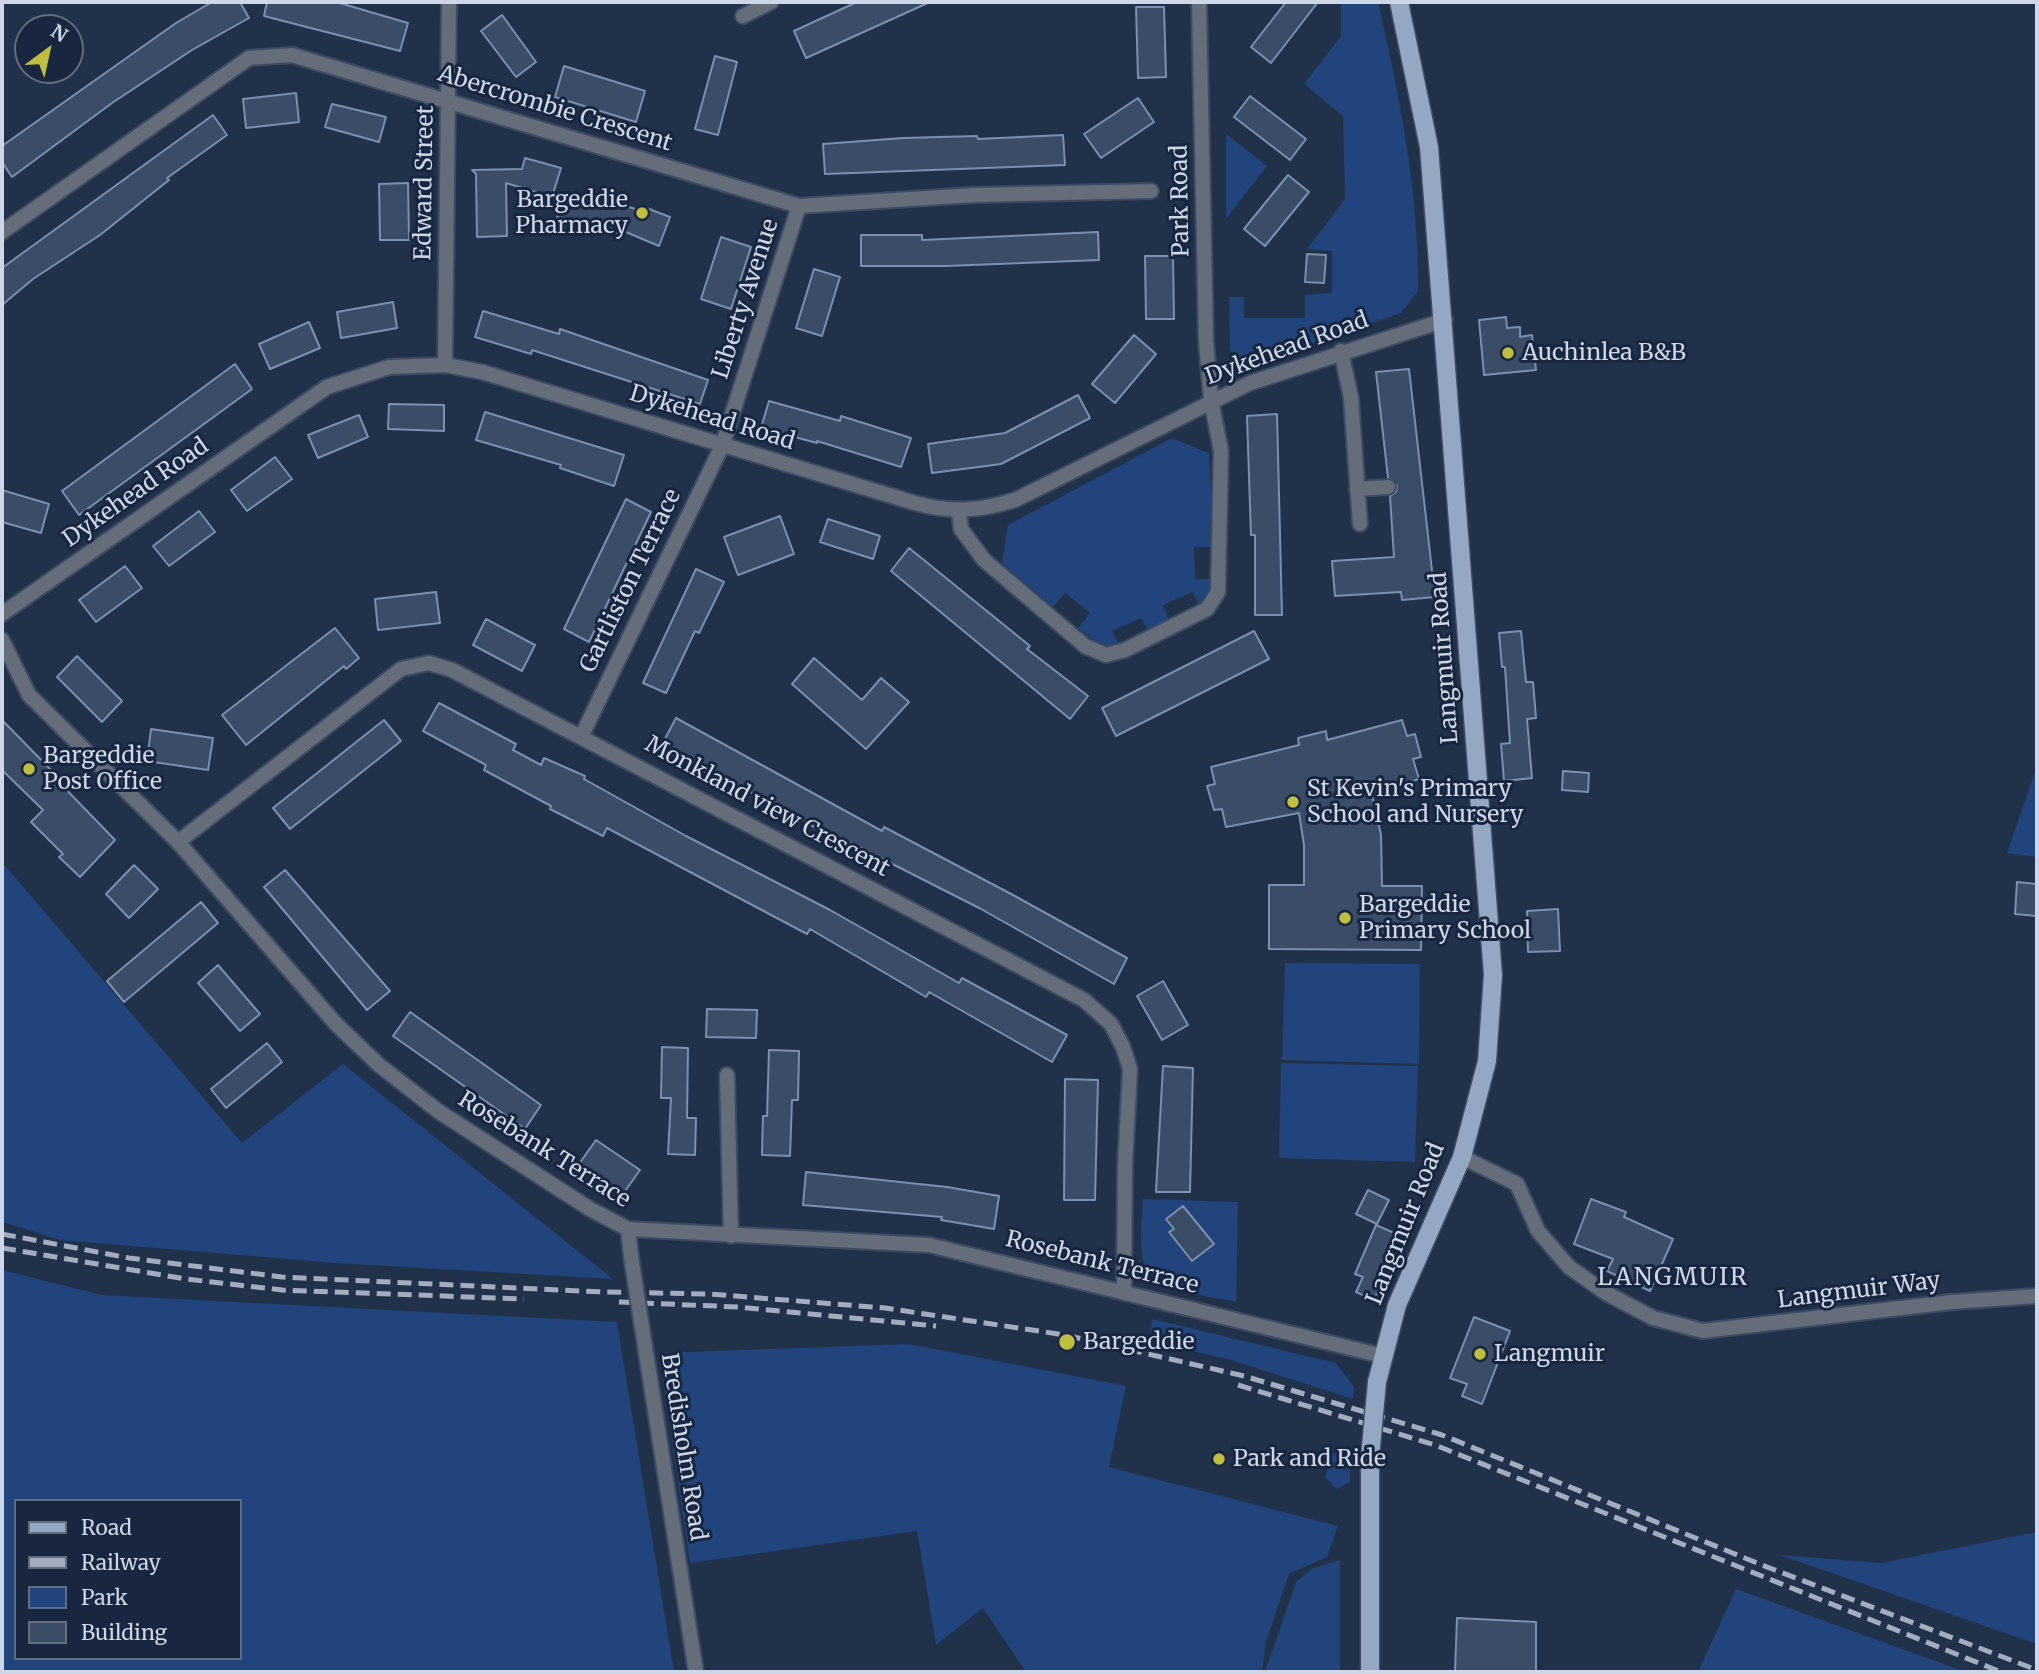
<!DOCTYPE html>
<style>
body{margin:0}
#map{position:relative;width:2039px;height:1674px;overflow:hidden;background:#21314a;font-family:Merriweather,serif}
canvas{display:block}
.frame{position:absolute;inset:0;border:4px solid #cdd7e7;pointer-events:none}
.legend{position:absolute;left:14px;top:1499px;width:228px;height:161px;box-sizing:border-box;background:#18273f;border:2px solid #606d82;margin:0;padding:9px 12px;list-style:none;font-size:21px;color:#cdd7e7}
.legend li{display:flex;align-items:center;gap:14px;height:35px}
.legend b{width:35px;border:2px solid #606d82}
.north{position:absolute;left:14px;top:14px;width:70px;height:70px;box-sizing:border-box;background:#18273f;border:2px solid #606d82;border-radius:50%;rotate:33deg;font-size:19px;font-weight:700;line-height:28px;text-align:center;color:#cdd7e7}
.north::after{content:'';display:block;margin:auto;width:24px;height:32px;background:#bfbe41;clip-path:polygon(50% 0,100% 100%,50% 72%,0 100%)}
</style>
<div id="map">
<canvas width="2039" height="1674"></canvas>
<div class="frame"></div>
<ul class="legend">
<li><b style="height:9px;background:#96a7c1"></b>Road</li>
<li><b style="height:9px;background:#a2adbf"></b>Railway</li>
<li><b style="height:19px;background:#20447b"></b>Park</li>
<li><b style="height:19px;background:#3a4c66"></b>Building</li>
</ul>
<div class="north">N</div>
</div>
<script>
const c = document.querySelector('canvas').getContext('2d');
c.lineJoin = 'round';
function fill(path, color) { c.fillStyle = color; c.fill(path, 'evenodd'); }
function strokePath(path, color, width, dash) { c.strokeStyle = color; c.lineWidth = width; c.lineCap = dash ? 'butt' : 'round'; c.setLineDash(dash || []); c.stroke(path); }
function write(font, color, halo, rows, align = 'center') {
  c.font = font + ' Merriweather,serif'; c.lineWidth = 6; c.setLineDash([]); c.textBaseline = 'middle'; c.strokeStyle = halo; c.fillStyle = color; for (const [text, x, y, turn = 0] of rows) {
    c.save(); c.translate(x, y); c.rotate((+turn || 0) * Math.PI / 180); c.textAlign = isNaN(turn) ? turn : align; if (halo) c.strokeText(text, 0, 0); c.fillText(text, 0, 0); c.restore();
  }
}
fill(new Path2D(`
 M1341,2h37c22,95 41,191 40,289l-17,22 -147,51 -24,-13 -1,-54h15v21h61v-23l27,-2v-42l-25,-2 38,-50 -2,-83 -39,-32 37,-48z
 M1226,134l41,32 -41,53z
 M1172,438l37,15 5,94h-20l1,32h19l-14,27 -8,-14 -29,13 7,18 -20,10 -9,-15 -29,13 9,17 -12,3 -31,-23 12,-15 -25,-20 -12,14 -51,-44 6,-38z
 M2037,766v91l-30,-4z
 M2,862l240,281 101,-79 270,215 -277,-16 -276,-23 -58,-18z
 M1285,963l135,1 -1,100 -137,-4z
 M1281,1063l137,3 -3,96 -136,-4z
 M1143,1199l95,3 -2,100c-28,-7 -86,-9 -93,-43 -4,-19 -1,-41 0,-60z
 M2,1270l99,25 516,27 57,350h-670zM16,1501h224v157h-224z
 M1152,1319l184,44 18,24 -1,12 -122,-39 -82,-19z
 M909,1344l217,42 -17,81 229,59 -11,31 -38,17 -23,68 -4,30h-236l-43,-64 -47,37 -19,-114 -227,32 -31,-210z
 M1332,1452l18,7v23l-13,7 -12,-12z
 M2037,1532v112l-257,-89 101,8z
 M1340,1560v112h-75l31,-90 17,-14z
 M1736,1589l230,83h-268z`), '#20447b');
const building = new Path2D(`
 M212,2h28l9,16 -57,32 -80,53 -100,74 -10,-15v-16l174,-123z
 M267,2h69l72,21 -8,28 -136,-35z
 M857,2h73l-124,56 -12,-27z
 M1286,2h32l-47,61 -20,-16z
 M1136,7h28l2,70 -28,1z
 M502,15l34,47 -20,15 -35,-46z
 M715,56l22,6 -19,73 -23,-6z
 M564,66l81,25 -9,31 -81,-25z
 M296,93l3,29 -53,6 -3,-29z
 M1250,96l56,43 -16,21 -56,-43z
 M1138,98l16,24 -53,36 -17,-24z
 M332,104l54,13 -7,25 -54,-15z
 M213,115l14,20 -60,43 2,2 -69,55 -67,44 -31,26v-37z
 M1063,135l2,30 -240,9 -2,-30 80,-6 74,-2 1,3z
 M525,158l36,10 -9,29 -46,-14 1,53 -30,1 -1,-63 -4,-4 50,-1z
 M1288,175l21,17 -44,54 -21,-17z
 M408,183l1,57h-29l-1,-56z
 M565,193l39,13 2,-6 36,11 2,-4 26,10 -11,29 -38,-16 -1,4 -63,-17z
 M1098,232l1,28 -153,6h-85v-31h61v5z
 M721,237l30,10 -20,62 -30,-10z
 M1307,254l19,1 -2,28 -19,-1z
 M1145,256h28l1,63h-28z
 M814,269l26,8 -18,59 -26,-8z
 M393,302l4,26 -56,10 -4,-26z
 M483,311l76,23 1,-5 148,51 -8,24 -168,-54 -1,4 -56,-17z
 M1506,317l1,11 13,-1v10l12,-2 4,35 -52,5 -5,-55z
 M309,322l11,26 -50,21 -11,-25z
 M1134,335l22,19 -41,49 -23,-19z
 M235,364l17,25 -173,126 -17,-24z
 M1409,369l26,228 -33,3 -1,-8 -66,4 -3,-35 62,-4 -4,-61 6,-4 1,-6 -9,-8 -12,-106z
 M1078,395l12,23 -89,46 -69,9 -4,-29 77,-11z
 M769,401l71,20 1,-5 70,22 -10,29 -84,-26v2l-56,-15z
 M389,404l55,1v26l-56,-2z
 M485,412l139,43 -10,31 -54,-18 1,-3 -85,-25z
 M1277,414l5,201h-27v-80h-4l-4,-119z
 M359,415l9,22 -50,21 -10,-23z
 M275,457l17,22 -45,32 -16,-21z
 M2,490l47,14 -8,29 -39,-11z
 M626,499l25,13 -62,130 -25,-13z
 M199,511l16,21 -46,34 -16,-20z
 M780,516l14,38 -56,21 -14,-38z
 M828,519l52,17 -7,23 -53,-17z
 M909,548l121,98 -3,3 61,47 -18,23 -179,-148z
 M125,566l17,22 -46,34 -17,-22z
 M696,569l28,13 -25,51 -4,-2 -29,62 -23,-10z
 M436,592l4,31 -62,7 -3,-31z
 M486,619l49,26 -13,26 -49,-26z
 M335,628l24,30 -13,11 -2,-3 -98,79 -24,-30z
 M1254,631l15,28 -153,77 -14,-28z
 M1521,631l5,51h7l3,36 -9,1 5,59 -28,3 -3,-37 9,-1 -5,-76h-3l-3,-34z
 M77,656l45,45 -20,21 -45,-45z
 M814,658l48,42 19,-22 28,24 -43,47 -74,-65z
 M439,703l77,41 -3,6 28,15 3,-7 41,18 -1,3 102,57 144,74 129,73 3,-5 105,57 -15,27 -123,-70 -3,5 -116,-68 -3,5 -200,-106 -4,8 -53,-27 1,-3 -67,-36 2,-5 -63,-34z
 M676,718l206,113 2,-4 129,68 114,63 -13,26 -133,-75 -130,-66 -2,3 -137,-75 -2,3 -50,-26z
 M2,720l53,54 -2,2 62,64 -35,37 -21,-20 4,-3 -32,-32 12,-12 -41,-40z
 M384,720l17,21 -111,88 -17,-21z
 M1402,720l5,16 8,-2 6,23 -8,2 6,20 -47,16 9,40 1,51h40l-1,64 -152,-1v-64h35v-40l-5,-32 -73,14 -4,-18 -8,1 -7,-24 8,-2 -4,-17 88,-22 -1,-7 28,-7 1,9z
 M151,729l62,9 -5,32 -61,-9z
 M1563,771l26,2 -1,19 -26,-2z
 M134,865l24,24 -29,29 -23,-24z
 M285,870l105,121 -23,19 -103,-123z
 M2017,882l20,2v32l-22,-2z
 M201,902l17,21 -94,79 -17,-21z
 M1558,909l2,42 -32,1 -1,-41z
 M218,965l42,49 -20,17 -42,-48z
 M1163,981l25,44 -26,15 -25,-44z
 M707,1009l50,1 -1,28 -50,-1z
 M410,1012l131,93 -16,24 -132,-93z
 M267,1043l15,19 -56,46 -15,-19z
 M662,1047l26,1 -1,70h9l-1,37 -27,-1 3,-56h-10z
 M769,1050l30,1 -1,49h-6l-2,56 -28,-1 1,-39h4z
 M1163,1066l30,2 -3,124h-34z
 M1065,1079l33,1 -3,120h-31z
 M596,1140l44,30 -17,24 -44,-30z
 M806,1172l141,15 52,9 -5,33 -53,-9 1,-3 -139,-12z
 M1368,1190l21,10 -12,24 -21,-10z
 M1591,1199l35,13 -2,5 49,22 -23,52 -43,-20 6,-12 -39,-15z
 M1183,1206l31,38 -22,17 -23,-29 5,-3 -8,-10z
 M1376,1225l25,11 -27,64 -18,-8 7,-15 -8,-3z
 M1474,1317l36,14 -28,73 -20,-8 5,-12 -17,-6z
 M1457,1618l79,4v50h-81z`);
fill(building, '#3a4c66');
strokePath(building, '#7c90ad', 2);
const minor = new Path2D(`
 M743,16l28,-14
 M2,232l247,-174 43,-3 507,151 175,-11 177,-4
 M1341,351l10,47 9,126
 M445,365l4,-363
 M1357,489l31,-2
 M959,511l2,18 23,31 101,86 21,9 19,-5 82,-41 11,-17 3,-141 -10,-51 -5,-59 -7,-339
 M2,614l325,-227 62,-20 56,-2 37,7 433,131c35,10 65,8 100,-3l235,-117 195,-63
 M2,640l27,55 149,147 158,182 43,41 59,46 152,98 38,20 301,16 454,111
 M582,735l140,-289 77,-240
 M178,842l223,-173 28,-6 23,7 632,330 27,24 12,23 7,22 -5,95 -1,127
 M727,1075l4,161
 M1462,1157l55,27 21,47 31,36 37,26 47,25 50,13 249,-29 85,-6
 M628,1229l3,27
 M641,1321l55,351`);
const primary = new Path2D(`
 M1377,1382l20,-77 65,-148 25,-96 6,-86 -64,-828 -30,-145
 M1370,1672v-215`);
strokePath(minor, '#3d4c63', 18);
strokePath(primary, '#3d4c63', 21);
strokePath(minor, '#646d79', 14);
strokePath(primary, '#96a7c1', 18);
strokePath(new Path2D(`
 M2,1234l127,24 153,19 321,15 107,2 175,14 180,27 179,41 198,59 325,132 270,103
 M2,1248l184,31 96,11 242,9
 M619,1302l119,5 198,19
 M1238,1385l197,60 566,227`), '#a2adbf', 5, [14, 7]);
const minorBridge = new Path2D(`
 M631,1256l10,65`);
const primaryBridge = new Path2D(`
 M1370,1457l7,-75`);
strokePath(minorBridge, '#3d4c63', 18, []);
strokePath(primaryBridge, '#3d4c63', 21, []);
strokePath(minorBridge, '#646d79', 14);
strokePath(primaryBridge, '#96a7c1', 18);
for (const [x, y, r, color] of [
 [642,213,7,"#bfbe41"],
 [1508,353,7,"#bfbe41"],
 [29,769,7,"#bfbe41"],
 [1293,802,7,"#bfbe41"],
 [1345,918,7,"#bfbe41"],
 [1067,1342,9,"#bfbe41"],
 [1480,1354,7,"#bfbe41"],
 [1219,1459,7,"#bfbe41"]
]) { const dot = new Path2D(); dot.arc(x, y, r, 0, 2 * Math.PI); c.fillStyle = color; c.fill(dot); strokePath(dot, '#18273f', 2.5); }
write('23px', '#cdd7e7', '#18273f', [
 ["Abercrombie Crescent",555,109,17],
 ["Edward Street",425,183,-89],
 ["Park Road",1181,201,-91],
 ["Liberty Avenue",746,299,-72],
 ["Dykehead Road",1287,349,-20],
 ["Dykehead Road",712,418,17],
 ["Dykehead Road",136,493,-35],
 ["Gartliston Terrace",631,581,-64],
 ["Langmuir Road",1445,658,-94],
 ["Monkland view Crescent",767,807,28],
 ["Rosebank Terrace",544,1150,32],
 ["Langmuir Road",1406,1224,-68],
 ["Rosebank Terrace",1102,1263,14],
 ["Langmuir Way",1859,1291,-7],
 ["Bredisholm Road",683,1447,81]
]);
write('23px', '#cdd7e7', '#18273f', [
 ["Bargeddie",628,200,"right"],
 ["Pharmacy",628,226,"right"],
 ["Auchinlea B&B",1522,353],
 ["Bargeddie",43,756],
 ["Post Office",43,782],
 ["St Kevin's Primary",1307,789],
 ["School and Nursery",1307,815],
 ["Bargeddie",1359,905],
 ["Primary School",1359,931],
 ["Bargeddie",1083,1342],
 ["Langmuir",1494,1354],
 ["Park and Ride",1233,1459]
], 'left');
c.letterSpacing = '2px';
write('24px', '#cdd7e7', '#18273f', [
 ["LANGMUIR",1673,1278]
]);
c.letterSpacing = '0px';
</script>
